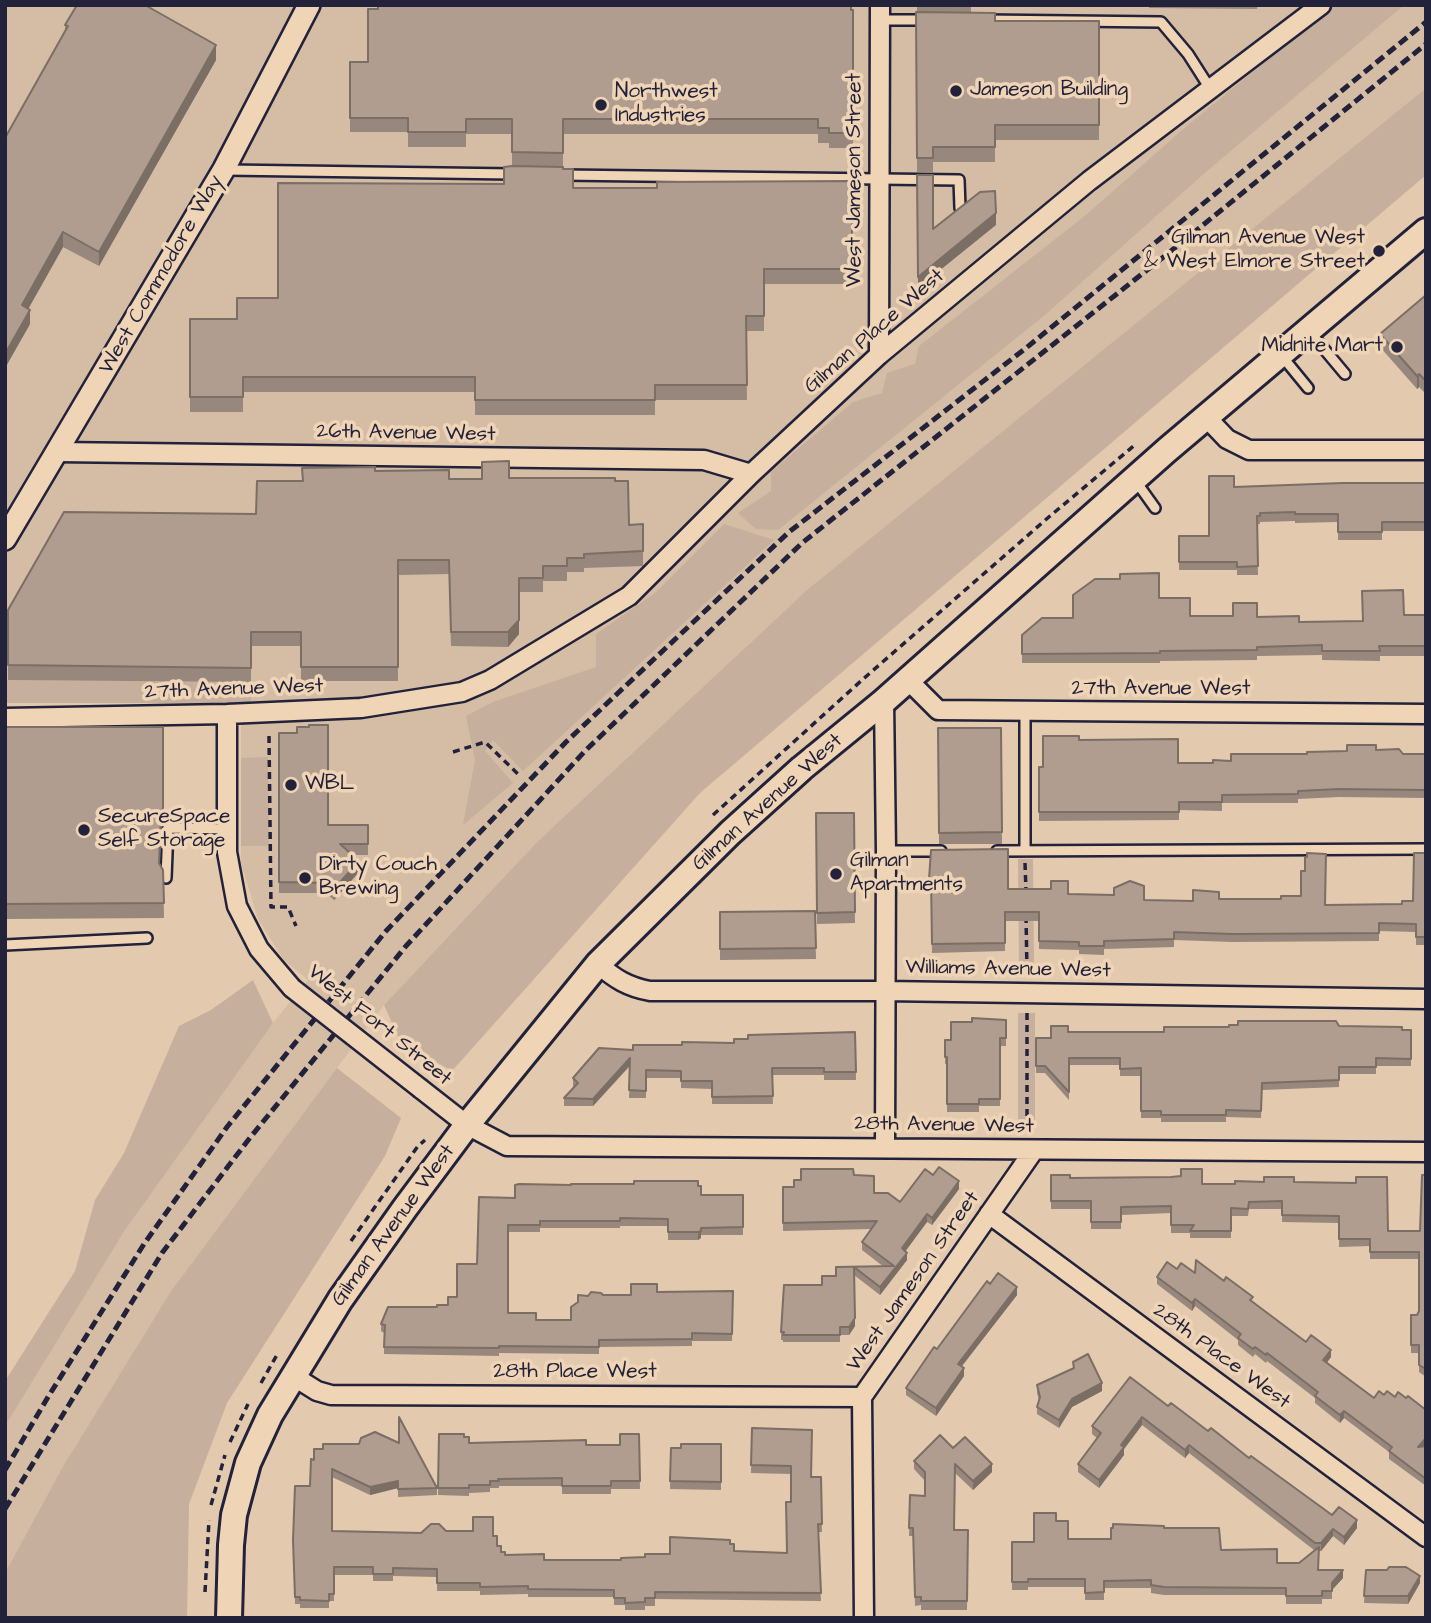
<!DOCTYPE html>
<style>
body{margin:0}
#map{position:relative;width:1431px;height:1623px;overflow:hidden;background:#e3c9ae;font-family:"Architects Daughter",sans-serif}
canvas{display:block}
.frame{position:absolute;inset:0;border:7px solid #22223b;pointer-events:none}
</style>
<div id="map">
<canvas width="1431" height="1623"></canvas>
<div class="frame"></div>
</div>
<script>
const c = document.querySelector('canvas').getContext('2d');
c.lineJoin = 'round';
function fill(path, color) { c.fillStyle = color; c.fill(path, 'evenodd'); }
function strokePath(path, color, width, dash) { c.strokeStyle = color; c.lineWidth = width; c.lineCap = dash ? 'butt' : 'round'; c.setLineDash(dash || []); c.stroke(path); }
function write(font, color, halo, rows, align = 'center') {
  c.font = font + ' "Architects Daughter",sans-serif'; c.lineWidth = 7; c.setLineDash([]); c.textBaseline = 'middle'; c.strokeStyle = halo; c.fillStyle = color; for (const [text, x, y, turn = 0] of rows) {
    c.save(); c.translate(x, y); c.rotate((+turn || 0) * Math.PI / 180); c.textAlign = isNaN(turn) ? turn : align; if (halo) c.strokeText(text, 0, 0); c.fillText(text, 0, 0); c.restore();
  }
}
fill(new Path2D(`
 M5,5h1421v83l-618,501 -272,254 -152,162 -213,286 -109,177 -57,105v-150l120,-193 53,-78 95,-129 35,-43 -24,-20 -26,-41 -17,-56v-160h-236z`), '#d4bca5');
fill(new Path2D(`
 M1335,5h69l-197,166 -161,143 -268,216 -22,-1 -18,-16 33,-22v-19l82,-70 29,-9 5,-20 28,-9 4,-18 167,-131 103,-91z
 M1426,88v87l-726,618 -248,278 -51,-28 -17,-38 152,-162 272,-254z
 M724,524l50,16 -251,231 -30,-31 -8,11 28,32 -50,42 12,-65 -9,-44 27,-14 103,-35v-33l59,-41z
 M8,680l243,2v21h-246v-22z
 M268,757l1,89h-28v-88z
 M1018,859h15l1,110h-15z
 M253,980l20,43 -148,207 -120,196v-45l70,-110 20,-71 29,-47 55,-127 32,-16z
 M1018,1013h17v115h-17z
 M337,1068l64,50 -16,38 -158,247 -38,101 -2,114h-182v-45l57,-105 109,-177z`), '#c6b09d');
const service = new Path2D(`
 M880,20h47
 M983,20l178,2 27,32 23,36
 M226,170l287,4
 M562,175l397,5 1,28
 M1309,331l36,43
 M1281,355l27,33
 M1135,480l20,28
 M1025,712v139
 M886,851h55
 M997,851l429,-2
 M166,878l2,-50 60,1
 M5,945l142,-7`);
const minor = new Path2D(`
 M879,355l1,-350
 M1206,417l21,22 22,11h177
 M57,452l647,8 47,14
 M908,680l30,30 488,4
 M884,701l2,150 -1,297
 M227,714v138l10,54 22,43 33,39
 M5,718l222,-4 134,-6 101,-16 28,-12 139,-84 122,-122 128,-119 210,-174 232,-176
 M598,964c17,15 30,23 52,27h235l541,8
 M421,1089l46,36 40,21 919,6
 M989,1214l437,323
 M293,1376l24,15 14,4 531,2
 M864,1618l-2,-221 172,-247`);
const tertiary = new Path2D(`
 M5,539l219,-370 85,-164`);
const secondary = new Path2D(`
 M229,1618l2,-73 3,-30 14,-52 22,-48 70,-115 65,-92 62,-83 131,-161 132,-131 72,-65 82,-67 283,-251 259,-219`);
strokePath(service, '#22223b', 14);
strokePath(minor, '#22223b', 23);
strokePath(tertiary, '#22223b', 26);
strokePath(secondary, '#22223b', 30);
strokePath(new Path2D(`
 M269,736l2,171h17l8,19
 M453,752l32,-10 34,33
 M713,815l149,-135 188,-164 86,-72
 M1025,863l1,28
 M1026,916l1,56
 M1027,1013v118
 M351,1241l67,-95 7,-6
 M261,1383l17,-30
 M230,1442l18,-38
 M211,1505l14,-50
 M205,1592l4,-72`), '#22223b', 3.5, [7, 5]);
strokePath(service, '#efd4b6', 9);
strokePath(minor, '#efd4b6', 18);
strokePath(tertiary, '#efd4b6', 21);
strokePath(secondary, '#efd4b6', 24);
strokePath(new Path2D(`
 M5,1470l43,-73 96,-153 83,-117 159,-196 180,-189 223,-210 237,-184 400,-326
 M5,1509l157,-256 87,-114 157,-193 179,-195 217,-208 364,-288 260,-211`), '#22223b', 5, [10, 5]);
const minorBridge = new Path2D(`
 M292,988l129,101`);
strokePath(minorBridge, '#22223b', 23, []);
strokePath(minorBridge, '#efd4b6', 18);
fill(new Path2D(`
 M77,5h72l-1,2 68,53 -117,206 -36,-19 -35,62 2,15 -25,44 60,-337v-6z
 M917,5h54v8l24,8h104v119h-104v22h-62v11l-16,-1z
 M1149,5h108v4l-108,-1z
 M853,10v138h-24v-5h-11v-9h-255v35l10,19h84l195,-7v103h-88v47h-18l1,69h-92v15h-180v-23h-232v20h-53v-93h47l267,-135 8,-18v-32h-46v13h-58v-15h-58v-70h18z
 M1426,295v99l-7,-7 -2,2 -37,-42v-13z
 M375,471l74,8 60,-1 120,47 14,-1v42l-59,2v4h-17v9h-24v11h-24v42l-11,13 -57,-1 -2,-72 -51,1v106h-97v-35h-50v36l-243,-2v-70l248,-96 47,-33z
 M1426,483v48h-44v9h-44v-18l-43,1v-2l-35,1v2h-3l1,51h-21v-5h-58v-34h30l25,-49z
 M1159,598l31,18 67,1 42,5 63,-1 42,-6h22v41h-46v5l-58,-1v-5l-65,1v4l-97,1v2h-138v-28l51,-17z
 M5,727l158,96 -2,5 -1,36 3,6 1,48 -159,1z
 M938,728h63l1,116h-63z
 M279,733l49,92h40v30h-16l7,17 -25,28 -8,-7h-47z
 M1079,740l99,23h35l163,-13 27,4h23v44l-87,-1 -41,2v4h-76v8l-43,-1v10l-140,1v-54h4z
 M816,813h38l1,110 -38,1z
 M1426,853v92h-10v-13l-37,-1v10l-146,1 -59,-2v7l-70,2v6l-25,-1v-4l-40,-1v-28h-34v30l-73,2 -1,-66h-2v-8l79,10 136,11 49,1 26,-2 106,6 77,-1 11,-3z
 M815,911l1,48 -96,1v-48z
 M1006,1020v26h-6v60h-21v6h-32v-48h-2v-24h6l21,-18z
 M1339,1026l72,4v36h-35v8h-37v13l-77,3 -1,28 -35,-1v5h-65v-4h-20v-42h-21v-11h-51v35l-24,-27h-9v-35h15l17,-6h96z
 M855,1032l1,48h-32v-5h-52l1,29h-61v-15l-31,-1v-10h-35v20h-17l1,-32 -37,40h-29v-8l10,-11 -1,-1v-8l60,-28 49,-5 52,-2z
 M854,1175l20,18 26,9 33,-27 26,14 -27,36 -5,-3 -22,29 2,9 -27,35 -26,-20 1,51 -6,9h-9v7h-57v-2h-2v-8l41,-47 14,-9v-9h48l-22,-17v-8l9,-13 -88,2v-44h11z
 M1051,1175l19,3 132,6h33l29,-2h30l94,49h32l6,-56v202l-7,-5v-19h-8v-38h6l2,-4v-52h-49v-13l-31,1v-24l-57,-1v-13h-33l-1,7h-17v22h-41v-5h-19v-20l-50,2v14h-30v-20h-40z
 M571,1185l127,1 3,9h42v40h-42v3l-3,2h-30v-14h-48v2h-80v4h-32v81l28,7h35l32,-25h28l26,-3 76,-1 -1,50h-40v5l-93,1v7l-100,-1v3l-115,-2v-21l-3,-2v-7l56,-17 11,-2 9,-8 58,-99z
 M1177,1269l18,4 58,29 53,40 25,15 -5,6 48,35 10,-3 22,3 20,12v76l-37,-27v-7l-45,-34 -4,5 -25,-20v-5l-48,-37 -1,2 -11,-9 -2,3 -15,-12v-5l-43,-34 -3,5 -35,-27v-7z
 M990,1284l27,11 -55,71 2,10 -28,40 -30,-21v-7z
 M1073,1362l29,29 -30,16 -13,21 -22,-14v-7l2,-7 -2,-7v-8l36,-16z
 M1168,1406l81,52 83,57 25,13 -13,17 -11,-9 -12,15h-2l-1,19 25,8 -11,12v9h-10v5h-36v-9h-122l-13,-2v-5h-47v12h-19v-13h-57v3h-16v-48h22l22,-21 12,18h43l53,-11 57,22 56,13h22l15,-13 -125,-97 -4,5 -43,-33 -18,24v6l-25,33 -21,-16v-8l19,-26 -5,-4v-8z
 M752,1428l59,49h10l1,55h-4l3,69 -166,-2v7h-10v4h-20v-5h-11v-8h-86v-3l-48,1v-4h-43v-14l-44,-1v5h-20v-6h-39v26h-5v7h-29v-4h-5l-2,-64 17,-54 1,-27 126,29v7l-39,2v-9l-28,7 -38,-18v54l89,2 25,-2 47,5 4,10 4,6 4,3 39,5h77l24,-3 85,-13 4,7 53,2 4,-51v-28l-40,-1z
 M439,1434l25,3 5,6 117,2h34l19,-11 1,55h-29v5h-49v-8h-63v2h-9v4l-21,1v3l-31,-1z
 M721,1444v46l-51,-1 1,-41h10z
 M953,1448l39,24 -19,18 -18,-17 -1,57h14l-1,80h-46v-5l-6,1 -2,-70h-4l1,-41 15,1v-15l-11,-12v-8z
 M1366,1570l54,13 -12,21 -44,-1z`), '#97877c');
fill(new Path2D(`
 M216,45v15l-117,206v-14z
 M996,213v12l-78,63v-11z
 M63,232v15l-41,73v-15z
 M30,310v14l-25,44v-14z
 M1419,374v13l-2,2v-13z
 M519,592v42l-11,13v-15z
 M163,808v15l-2,5 -2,50 2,-65z
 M359,861v11l-25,28v-11z
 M630,1058v7l-37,41v-7z
 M959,1181v8l-27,36v-7z
 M927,1214v8l-25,34v-8z
 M701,1231v7l-3,2v-8z
 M907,1253v7l-27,35v-8z
 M1017,1287v8l-59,76v-7z
 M1195,1299v7l-3,5v-8z
 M855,1318v8l-6,9v-8z
 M1331,1350v7l-8,11v-8z
 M964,1368v8l-28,40v-8z
 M1102,1383v8l-30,16 -13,21v-8l13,-21z
 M1344,1411v7l-4,5v-8z
 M1142,1417v8l-18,24v6l-25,33v-8l22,-35z
 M1426,1438v7l-8,10v-8z
 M1189,1445v8l-4,5v-8z
 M992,1464v8l-19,18v-9z
 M398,1481v7l-28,7v-8z
 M1357,1520v8l-13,17v-8z
 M1333,1529v7l-12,15v-8z
 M1343,1570v8l-11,12v-7z
 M1420,1576v7l-12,21v-8z`), '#7b6e65');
const building = new Path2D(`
 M77,5h68l71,40 -117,207 -36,-20 -41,73 8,5 -25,44v-216l63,-112 -3,-1z
 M378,5h473v5h2v123h-24v-5h-11v-9h-255v34l-51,-1v-33h-46v13h-58v-14h-58v-56h18v-53h10z
 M916,12l79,1v8h104v104h-104v22h-62v11h-16z
 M512,166l51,1v2h10v19h84v-6l195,-1v88h-88v47h-18l1,69h-92v15h-180v-23h-232v20h-53v-78h47v-21h41v-115l226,1v-17z
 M917,175h16v54l47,-37 15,-1 1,22 -78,64z
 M1426,295v86l-7,-7 -2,2 -37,-42z
 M509,461v17h106v3h13l1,44 14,-1v27l-59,3v4h-17v8h-24v12h-24v42l-11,12h-57l-2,-72h-51v107h-97v-35h-50v36l-243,-3v-55l56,-98 192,2 1,-33h46l-1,-13 73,-1v4l74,-1v9h33v-17z
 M1209,476h25v11l109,-4h83v39h-44v10h-44v-18h-43v-2l-35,1v3h-3l1,50 -21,1v-5h-58v-26h30z
 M1159,573v25h31v18h43v-13h24v14l42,-1v6l64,-1 -1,-30 41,-1 1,25h22v31h-47l1,5h-58v-6l-65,2v3l-97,1v2l-138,1v-19l20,-17h31v-23l22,-16h25v-5z
 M309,725h19v100h40v19h-28l19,17 -25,28 -8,-6 -47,-1v-149h18v-6h12z
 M5,727h158v81l-2,5 -2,50 4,7 1,33 -159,1z
 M938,728h63l1,104 -63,1z
 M1043,736h36v4l99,-1v24h35v-3l18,1v-7h76v-2l40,-1v-6h29v5l23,-1 4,5h23v36l-87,-1 -41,2v3l-76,1v7h-43v10h-140v-45h4z
 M816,813h38l1,99 -38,1z
 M1008,849v40h43v-8h17v13l46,1v-7l16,-7 14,5v14l49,1v-11l26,2v7h62v-3h20v-25h4v-14h2v-4l19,1 -1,51 77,-1v-3h11l1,-48h12v84h-10v-13l-37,-1v10l-146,1 -59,-2v7l-70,2v5h-25v-4l-40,-1v-29h-34v31l-73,1 -1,-65h-2l2,-29z
 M815,911l1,37 -96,1v-37z
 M972,1018l34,2v18h-6v61h-21v5h-32v-47h-2v-17h6v-18h21z
 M1238,1021h98l3,5 63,1v3h9v29l-35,-1v9h-37v13l-77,3 -1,28 -35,-1v5h-65v-4h-20v-43l-21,1v-11h-51v34l-24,-26h-9v-28h15v-12h17v6h96v-5h65v-2h9z
 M855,1032l1,40h-32v-4h-52l1,28 -61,1v-16h-31v-10l-35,-1v21l-17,-1 1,-32 -37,41 -29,-1 14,-15 -5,-5 26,-30 34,2v-5h49v-3l52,1v-4h14v-4z
 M939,1167l20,14 -27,37 -5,-4 -25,34 5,5 -27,34 -26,-20 1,51 -6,9h-9v8h-57l1,-3h-3l3,-47h38v-9h14v-9l58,-1 -32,-24 15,-21 -94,2v-36h11v-7h7v-11h52l1,6 20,1v17h14l12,9 25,-33 8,6z
 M1181,1169h21v15h33v-3l29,1v-5h30v5l62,1v-6h31l1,54h32l2,-56h4v194l-7,-4v-20h-8v-30h6l2,-4v-59h-49v-13h-31v-23l-57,-1v-14l-33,1 -1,7 -17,-1v23h-41l4,-6h-23v-19l-50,1v15h-30v-21h-40v-26h19v3l101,-1 10,-1z
 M634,1181h64v5h3v9h42v32l-42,1v3l-3,1h-30v-13l-48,-1v3h-80v4h-32v88h28v7h35v-13l7,-5v-7l10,1 3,-4 10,1 2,2h28v-11h26v8l76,-1 -1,43 -40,-1v6l-93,1v7l-100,-1v2l-115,-1 1,-22 -4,-1 7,-17h49v-2h11v-8h9v-33h20l2,-67 36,1v-13l4,-1 52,1v-1h63z
 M1196,1260l28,21 2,-4 27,20 -3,3 56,42 5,-7 20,15 -8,10 51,38 5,-7 5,4 3,-4 8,6 3,-5 8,6 2,-2 18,14v28l-8,9 8,-1v33l-37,-28 3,-4 -48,-36 -4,4 -25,-19 3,-4 -51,-39 -1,2 -11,-8 -2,2 -15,-11 3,-4 -46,-35 -3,4 -35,-26 10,-15 10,7 4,-6 14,10z
 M998,1273l19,14 -59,77 6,4 -28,40 -30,-20 28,-41 3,2 50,-68 3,3z
 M1088,1354l14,29 -30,16 -13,21 -22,-13 3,-10 -3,-12 37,-17 -1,-6z
 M1130,1377l38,29 3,-3 37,28 3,-3 38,30 2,-2 81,59 7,-8 18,13 -13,17 -11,-8 -12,14h-6l-126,-98 -4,5 -43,-33 -21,28 3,2 -25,33 -21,-16 23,-31 -9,-7z
 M399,1417l38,71 -39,1v-8l-28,6 -38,-18v62l89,2 10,-9h8l7,7h27v-14h20v19h4v10h4v6h4v3l39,-1v6h77v-2l24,-1v-3h25v-17l60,3v4h4v7l53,2 -1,-51h5v-36l-40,-1 1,-37 60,2 -1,47h10l1,47h-4l3,69 -166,-1v6h-10v4l-20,1v-5h-11v-8l-86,-1v-3l-48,1v-4h-43v-14l-44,-1v6h-20v-7h-39v27h-5v7l-29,-1v-3h-5l-2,-57 2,-54h15l1,-27 3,1v-11h9v-5h36l2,-6 14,-6 24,11z
 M439,1434h25v3h5v6l117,-3v5h34v-11h19l1,47h-29v5h-49v-8l-64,1 1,2h-9v4h-21v3h-31z
 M940,1435l13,13 12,-11 27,27 -19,17 -18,-17 -1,66h14l-1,71h-46v-4h-6l-2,-69h-4l1,-33 15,1v-24l-11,-11z
 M681,1444h40v38l-51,-1 1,-33h10z
 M1034,1513h22v8h12v18h43v-11h2v-4l51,2v2h55l2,22 56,-1v14h22l20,-16 -1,23h25l-11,13v8h-10v5h-36v-8l-122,-1 -13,-2v-5l-47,1v11l-19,1v-14h-57v3h-16v-40h22z
 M1389,1567h17l14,9 -12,20h-44l2,-26h21z`);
fill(building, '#b09d90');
strokePath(building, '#7b6e65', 2);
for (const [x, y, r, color] of [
 [956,91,7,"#22223b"],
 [601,105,7,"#22223b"],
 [1379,251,7,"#22223b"],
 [1397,347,7,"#22223b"],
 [291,785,7,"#22223b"],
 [84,830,7,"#22223b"],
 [836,874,7,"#22223b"],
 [305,878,7,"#22223b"]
]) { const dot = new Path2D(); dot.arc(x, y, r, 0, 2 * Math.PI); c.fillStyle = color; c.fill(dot); strokePath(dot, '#efd4b6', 2.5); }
write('21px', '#22223b', '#efd4b6', [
 ["Jameson Building",970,91],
 ["Northwest",615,93],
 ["Industries",615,117],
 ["Gilman Avenue West",1365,239,"right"],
 ["& West Elmore Street",1365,263,"right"],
 ["Midnite Mart",1383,347,"right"],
 ["WBL",305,785],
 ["SecureSpace",98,818],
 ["Self Storage",98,842],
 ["Gilman",850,862],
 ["Apartments",850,886],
 ["Dirty Couch",319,866],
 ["Brewing",319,890]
], 'left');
write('21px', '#22223b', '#efd4b6', [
 ["West Jameson Street",856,180,-90],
 ["West Commodore Way",162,275,-60],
 ["Gilman Place West",875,332,-41],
 ["26th Avenue West",406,434,1],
 ["27th Avenue West",234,690,-2],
 ["27th Avenue West",1161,690],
 ["Gilman Avenue West",768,803,-42],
 ["Williams Avenue West",1008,970,1],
 ["West Fort Street",379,1026,39],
 ["28th Avenue West",944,1126,1],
 ["Gilman Avenue West",394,1226,-54],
 ["West Jameson Street",914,1282,-55],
 ["28th Place West",1221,1357,36],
 ["28th Place West",575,1373]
]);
</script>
